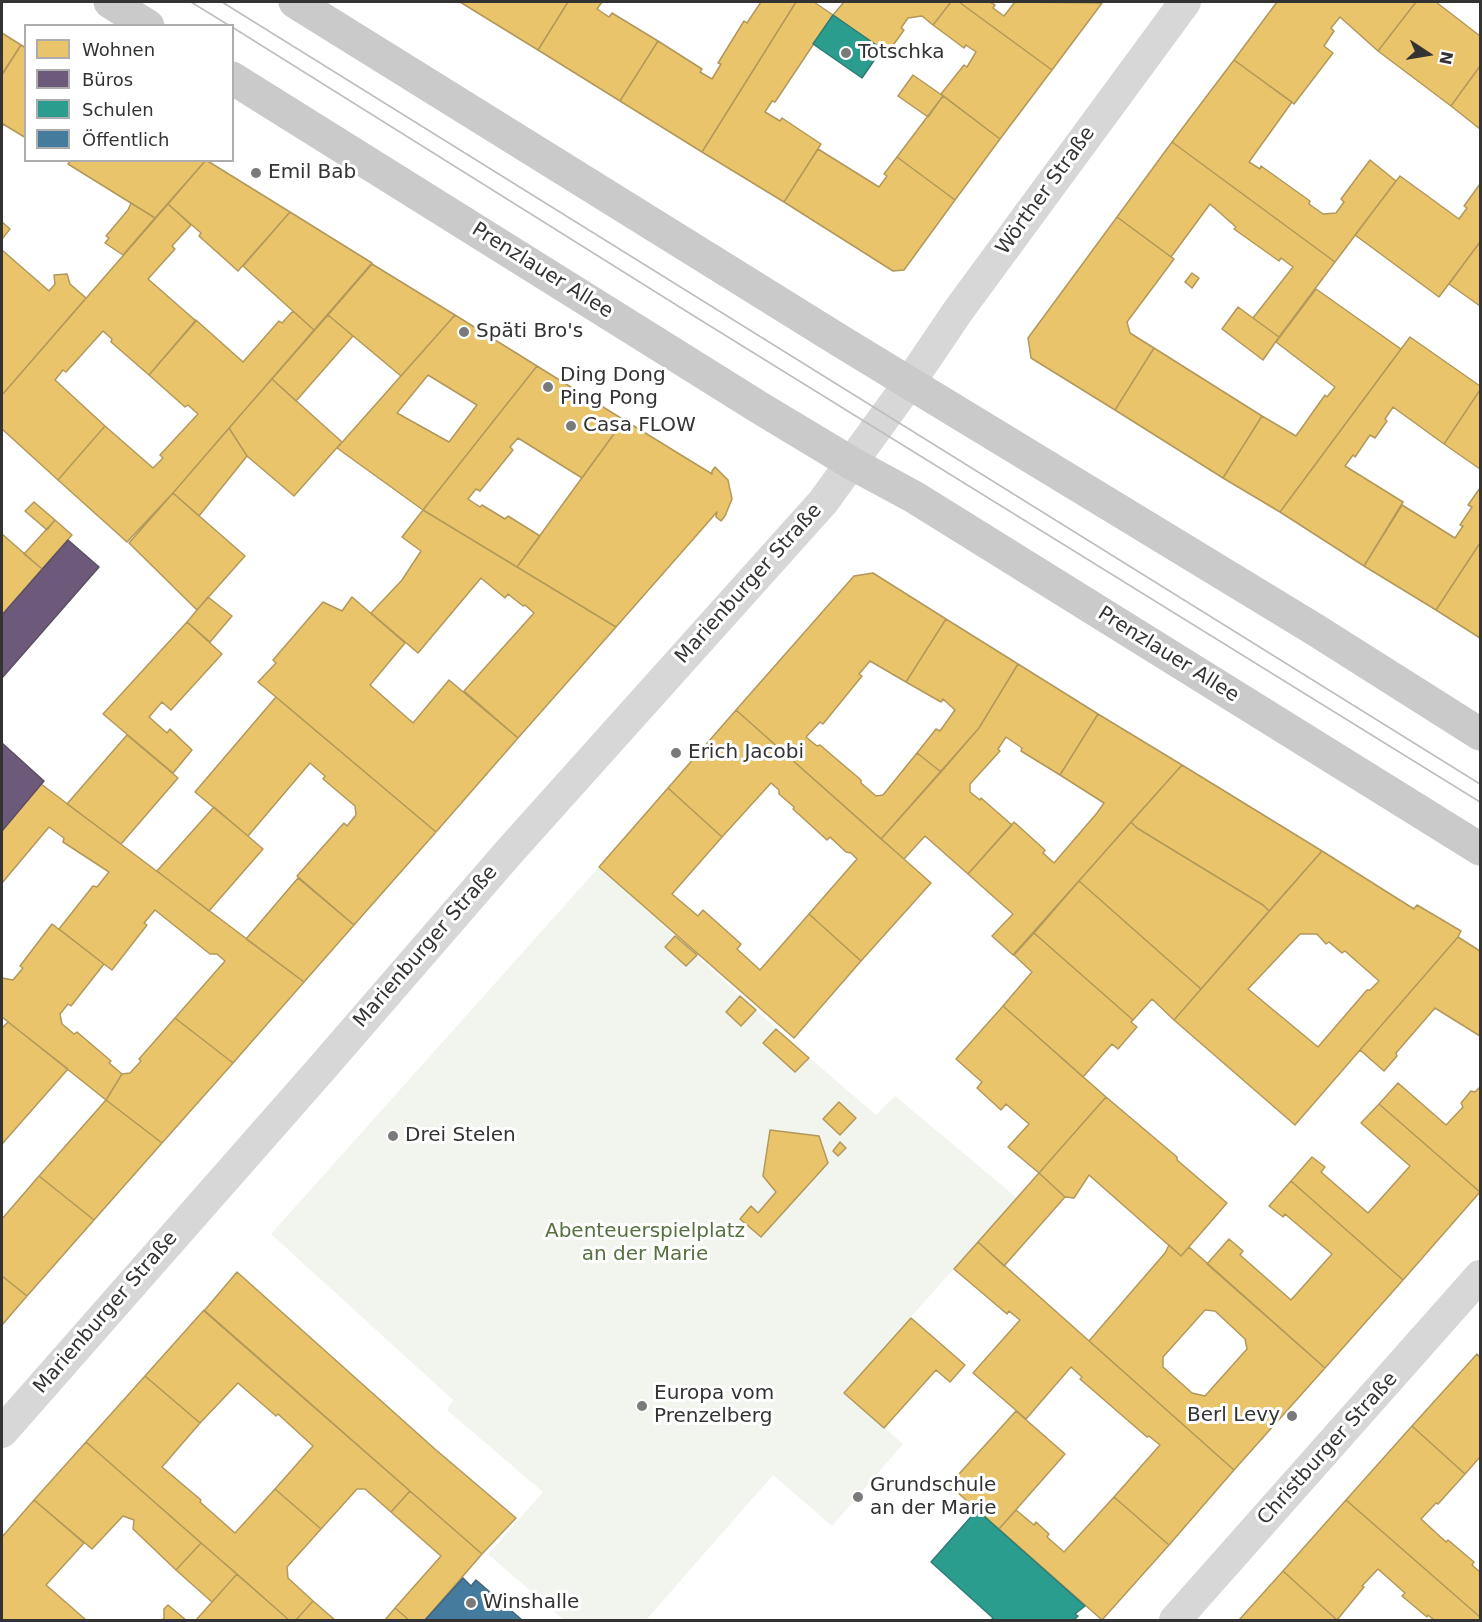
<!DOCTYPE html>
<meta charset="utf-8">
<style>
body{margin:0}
#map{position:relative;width:1482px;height:1622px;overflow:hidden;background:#fff;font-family:"DejaVu Sans",sans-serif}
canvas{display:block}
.frame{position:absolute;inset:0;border:3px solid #333;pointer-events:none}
.legend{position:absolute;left:24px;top:24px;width:210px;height:138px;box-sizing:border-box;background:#fff;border:2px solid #adadad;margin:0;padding:8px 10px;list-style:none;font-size:18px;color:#333}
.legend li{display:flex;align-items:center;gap:12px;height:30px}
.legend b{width:30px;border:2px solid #adadad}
.north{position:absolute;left:1398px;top:24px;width:60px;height:60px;-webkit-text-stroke:4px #fff;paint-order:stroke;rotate:102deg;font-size:16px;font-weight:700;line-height:24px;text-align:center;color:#333}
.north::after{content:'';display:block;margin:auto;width:21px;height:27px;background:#333;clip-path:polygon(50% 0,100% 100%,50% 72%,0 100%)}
</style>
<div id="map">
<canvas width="1482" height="1622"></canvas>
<div class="frame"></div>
<ul class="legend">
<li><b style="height:16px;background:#e9c46a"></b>Wohnen</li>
<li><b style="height:16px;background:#6d597a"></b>Büros</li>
<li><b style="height:16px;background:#2a9d8f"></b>Schulen</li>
<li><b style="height:16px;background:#457b9d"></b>Öffentlich</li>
</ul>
<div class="north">N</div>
</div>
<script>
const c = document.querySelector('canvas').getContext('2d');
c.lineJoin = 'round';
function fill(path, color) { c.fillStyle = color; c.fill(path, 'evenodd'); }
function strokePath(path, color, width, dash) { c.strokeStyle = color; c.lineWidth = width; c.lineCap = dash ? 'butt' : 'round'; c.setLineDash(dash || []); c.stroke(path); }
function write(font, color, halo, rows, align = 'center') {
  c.font = font + ' "DejaVu Sans",sans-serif'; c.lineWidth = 6; c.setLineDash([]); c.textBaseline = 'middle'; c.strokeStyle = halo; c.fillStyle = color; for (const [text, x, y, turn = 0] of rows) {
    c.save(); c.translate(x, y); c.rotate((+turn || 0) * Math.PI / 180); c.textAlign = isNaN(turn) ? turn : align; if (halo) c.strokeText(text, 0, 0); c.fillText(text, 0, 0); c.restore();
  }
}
fill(new Path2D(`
 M599,867l192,175 85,73 19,-19 122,102 -173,194 59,52 -71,82 -59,-51 -127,145h-82l-76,-66 55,-62 -96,-82 6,-10 -182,-166z`), '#f1f5ed');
const homes = new Path2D(`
 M460,2h108l-30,48z
 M568,2h34l-5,7 12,8 3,-4 46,28 -38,60 -82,-51z
 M761,2h35l-94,150 -82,-51 38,-60 44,28 -2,3 12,7 9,-15 -3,-1 26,-42 3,2z
 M796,2h18l19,13 -58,87 -3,-1 -7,11 15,9 2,-3 39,26 -37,58 -82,-50z
 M844,2h107l-18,23 -11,-9 -14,2 -7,10 3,2 -18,25 -4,-6 -49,-34z
 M951,2h8l93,68 -52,69 -59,-45 23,-29 3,2 9,-15 -10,-7 -2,3 -31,-23z
 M959,2h31l5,3 -2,3 11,8 11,-14 87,1 -50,67z
 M1277,2h139l-38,49 -38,-34 -9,11 3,3 -10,15 9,7 -39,51 -60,-44z
 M1416,2h20l44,34v30l-29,40 -73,-55z
 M2,33l19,12 -19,29z
 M21,45l5,3v90l-23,-14 -1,4v-53z
 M1234,60l58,42 -43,60 11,7 1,-3 49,35 -1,3 14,10 13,-1 8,-11 -3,-3 29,-39 26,21 -61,81 -163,-120z
 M1480,66v63l-29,-23z
 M913,75l30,21 -15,21 -30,-21z
 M943,96l57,43 -45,61 -58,-43z
 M1172,142l163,120 -56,75 -26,-19 40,-51 -12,-9 -2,3 -45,-32 2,-2 -26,-23 -39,53 -54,-40z
 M818,149l61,38 8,-11 -3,-2 13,-17 58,43 -51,70 -11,1 -109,-69z
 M71,160h135l-51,58 -87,-54z
 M206,160l84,52 -52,59 -39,-35 2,-3 -33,-29z
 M1400,176l59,43 8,-11 -3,-2 16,-22v58l-41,55 -84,-62z
 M131,203l24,15 -32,37 -18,-12 4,-5 -3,-2 22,-26z
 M168,204l23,21 -19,21 3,3 -27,30 48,42 -47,54 -38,-33 1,-3 -9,-8 -37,41 -3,-2 -8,10 50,46 -47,54 -56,-51v-34z
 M290,212l82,51 -58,67 -71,-64z
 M1117,217l57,42 -47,63 3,11 24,15 -39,62 -84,-52 -3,-20z
 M2,222l8,7 -8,10z
 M1480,242v64l-31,-22z
 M2,250l47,41 6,-7 -1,-9 13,-1 3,10 16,14 -84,97z
 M372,264l83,51 -54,61 -73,-61z
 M1192,273l7,5 -7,10 -7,-6z
 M1316,289l85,60 -121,163 -57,-34 39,-62 34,20 29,-41 2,2 8,-10 -59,-45z
 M1238,307l41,30 -16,23 -41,-31z
 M293,311l21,19 -141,163 -46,49 -69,-62 47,-54 48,42 10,-10 -3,-3 38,-41 -10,-9 -3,2 -36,-32 47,-55 47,42 36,-41 3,2z
 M328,315l25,21 -57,65 -24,-22z
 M455,315l82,51 -114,144 -86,-62zM428,375l49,30 -28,37 -52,-29z
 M1410,337l70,49v4l-36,54 -51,-37 -8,12 2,2 -12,17 -5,-3 -15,22 -2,-2 -8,11 58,36 -39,64 -84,-54z
 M1154,348l108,68 -39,62 -108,-68z
 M537,366l87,54 -42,58 -64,-40 -8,9 3,3 -33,41 -4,-2 -8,10 12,8 2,-2 23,14 3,-3 32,20 -23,31 -94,-57z
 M272,379l70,63 -48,54 -47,-40 -18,-28z
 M1480,390v79l-36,-25z
 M624,420l88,54v-3l3,-4 13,13 4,19 -7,17 -4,5 -5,-4 1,-5 -101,115 -99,-60z
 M229,428l18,28 -48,60 -26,-23z
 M1480,488v55l-44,67 -72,-44 38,-61 53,33 8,-12 -3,-1 12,-18 -4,-2z
 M173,493l72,63 -48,54 -68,-67z
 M34,502l21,18 -8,10 -22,-19z
 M423,510l193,117 -98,111 -54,-47 70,-78 -9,-8 -2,1 -15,-12 -3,4 -24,-20 -63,75 -47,-40 31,-33 19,-29 -19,-14z
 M55,520l17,15 -30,34 -18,-15z
 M2,534l40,35 -40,46z
 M1480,543v95l-44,-28z
 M873,573l73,46 -40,63 -36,-21 -11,13 3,2 -39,48 -3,-2 -14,15 11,9 3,-1 41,35v3l15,13 7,-1 34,-42 24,19 -60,67 -145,-129 118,-134z
 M208,597l24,19 -22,26 -23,-20z
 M352,597l53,46 -35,42 43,38 36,-43 69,58 -82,94 -178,-150 18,-19 -3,-3 50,-58 19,9z
 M946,619l72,45 -39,64 -38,44 -24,-19 19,-24 4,2 15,-21 -12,-11 -2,3 -35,-20z
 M187,622l35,32 -51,56 -9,-8 -13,15 18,16 3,-4 22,21 -19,23 -70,-59z
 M1018,664l80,50 -38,61 -39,-24 1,-3 -16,-11 -8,12 2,2 -30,33v8l10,8 1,-2 31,27 -44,49 -43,-38 -21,23 -23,-20 98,-111z
 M276,697l160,135 -82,93 -57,-49 47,-53 3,3 9,-11 -1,-9 -32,-27 2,-3 -15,-13 -62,73 -53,-44z
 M736,710l195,173 -70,78 -52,-47 48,-55 -6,-6 -5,-1 -16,-15 -3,3 -34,-31 1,-2 -15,-13v-4l-8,-7 -49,54 -54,-49z
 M1098,714l84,51 -169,190 -21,-19 21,-22 -45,-40 46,-52 31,28 -2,3 11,10 43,-50 7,-10 -44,-28z
 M127,735l51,43 -57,66 -54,-40z
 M1182,765l140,86 -53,60 -6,-6 -126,-77 -6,-6z
 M41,784l263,198 -71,81 -58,-45 50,-57 -8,-7h-7l-55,-44 -11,13 3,2 -35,45 -8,-6 -45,-35 34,-43 4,1 12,-15 -46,-30 1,-4 -15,-11 -47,56v-53z
 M668,788l54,49 -50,57 26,22 5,-6 38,34 -4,5 23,21 49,-56 52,47 -67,77 -195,-171z
 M214,807l49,42 -54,62 -52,-40z
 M1131,822l6,6 126,77 6,6 -68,78 -122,-108z
 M1322,851l92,58 3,-4 44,26 -3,6 -163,188 -121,-105zM1300,934h17l9,10 3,-2 13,11 3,-2 34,30 -9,9h-3l-49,57 -70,-58z
 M298,878l56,47 -50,57 -58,-43z
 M1079,881l122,108 -27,31 -22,-21 -19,21 -99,-87z
 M52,924l52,40 -33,42 -3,-2 -8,10 2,10 12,10 3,-2 34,29 -2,2 13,11 -16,26 -104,-83v-39l11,2 10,-12 -3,-2z
 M1034,933l99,87 -2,2 6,5 -19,22 -6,-5 -29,33 -80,-71 29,-34 -18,-17z
 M675,936l22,19 -11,11 -21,-19z
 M1458,937l22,14v85l-45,-28 -39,45 1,3 -13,15 -24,-21z
 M740,996l16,14 -15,16 -15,-14z
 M1003,1006l103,91 -67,76 -31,-26 21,-23 -23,-20 -5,6 -24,-22 5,-6 -26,-23z
 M175,1018l58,45 -71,80 -56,-43 16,-26 8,-1 11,-12 -2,-2z
 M8,1022l60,47 -66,75v-116z
 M776,1029l33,29 -14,14 -32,-29z
 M1398,1083l48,42 17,-18 -2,-4 10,-12 4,1 5,-5v105l-101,-88z
 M1106,1097l71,60v3l50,43 -46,53 -92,-81 -15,23 -9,-1 -26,-24z
 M106,1100l56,43 -68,77 -55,-44z
 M839,1102l17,16 -16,17 -17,-16z
 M1379,1104l101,88 -77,88 -112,-99 21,-24 13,10 -4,5 47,41 42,-47 -49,-43z
 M770,1130l49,6 9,27 -67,74 -21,-18 11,-13 7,7 18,-21 -13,-16z
 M840,1142l6,6 -8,8 -5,-5z
 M1039,1173l26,24 -61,69 -26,-24z
 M39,1176l55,44 -67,76 -25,-20v-57z
 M1291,1181l112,99 -78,88 -118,-104 22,-25 14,12 -3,4 51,45 41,-46 -47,-40 -2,3 -14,-11z
 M978,1242l256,228 -65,75 -55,-48 46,-52 -11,-9 -2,1 -67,-58 2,-2 -11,-10 -45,52 -53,-46 47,-53 -11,-9 -2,3 -53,-45z
 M1169,1245l12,11 8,-9 136,121 -91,102 -145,-129 76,-88zM1205,1310l10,1 30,28 2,10 -42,47 -13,-3 -29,-26v-10z
 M237,1272l199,178 80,68 -34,36 -278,-243z
 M2,1276l25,20 -25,29z
 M204,1310l206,181 -19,21 -26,-23h-8l-36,40 -46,-40 38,-43 -35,-32 -2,2 -38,-33 -38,40 -55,-47z
 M911,1318l54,47 -15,17 -14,-12 -52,58 -40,-35z
 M1477,1354l3,3v100l-15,17 -53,-48z
 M145,1376l55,47 -38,44 39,33 -1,2 35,31 40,-44 46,40 -34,38 1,11 25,23 -17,19h-7l-203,-178z
 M1016,1411l49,43 -66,75 -50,-44z
 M1412,1426l53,48 -27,30 -2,-1 -15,16 25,23 2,-2 26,22 -2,3 8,7v45l-134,-117z
 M86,1442l115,101 -25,27 -43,-41 1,-9 -11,-4 -31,33 -58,-49z
 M410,1491l72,63 -57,66h-16l-14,-12 46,-52 -50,-44z
 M1114,1497l55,48 -67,75 -103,-91 17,-19 18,15 2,-3 13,12 -2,3 17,15z
 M34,1500l50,43 -38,42 40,35h-84v-83z
 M1346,1500l134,117v3h-46l-6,-5 -1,2 -25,-21 3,-3 -27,-24 -16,17 2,1 -27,33 -54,-49z
 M201,1543l36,31 -25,28 -36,-32z
 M1283,1571l54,49h1h-99z
 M237,1574l52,46h-93z
 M313,1601l22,19h-39z
 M168,1605l18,15h-24l2,-2v-9z
 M395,1608l14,12h-24z`);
fill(homes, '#e9c46a');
strokePath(homes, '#b2985a', 1.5);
const offices = new Path2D(`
 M68,540l31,27 -97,111v-63z
 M2,743l42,38 -42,50z`);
fill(offices, '#6d597a');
strokePath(offices, '#5c4e65', 1.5);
const schools = new Path2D(`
 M833,15l49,34 -20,29 -49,-34z
 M977,1510l108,96 -10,8 3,2 -3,3 -3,1h-81l2,-2 -62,-56z`);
fill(schools, '#2a9d8f');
strokePath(schools, '#2d7d73', 1.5);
const public = new Path2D(`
 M463,1578l8,8 5,-6 46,40h-97z`);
fill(public, '#457b9d');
strokePath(public, '#40657d', 1.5);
strokePath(new Path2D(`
 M2,1432l320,-364 187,-216 314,-350 87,-120 48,-71 227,-309
 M1175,1620l305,-344`), '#d7d7d7', 32);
strokePath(new Path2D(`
 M110,2l38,24
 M295,2l547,340 472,287 166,105
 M232,78l528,330 93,56 61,33 566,352`), '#cacaca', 33);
strokePath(new Path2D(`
 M191,2l39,24
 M222,2l1258,782
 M232,27l462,289 786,486`), '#bebebe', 1.5);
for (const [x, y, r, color] of [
 [846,53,6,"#7a7a7a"],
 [256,173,6,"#7a7a7a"],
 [464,332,6,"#7a7a7a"],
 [548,387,6,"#7a7a7a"],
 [571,426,6,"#7a7a7a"],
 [676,753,6,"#7a7a7a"],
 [393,1136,6,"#7a7a7a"],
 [642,1406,6,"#7a7a7a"],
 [1292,1416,6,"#7a7a7a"],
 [858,1497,6,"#7a7a7a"],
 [471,1603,6,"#7a7a7a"]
]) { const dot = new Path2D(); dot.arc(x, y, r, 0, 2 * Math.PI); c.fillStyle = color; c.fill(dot); strokePath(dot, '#fff', 2); }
write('20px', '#333', '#fff', [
 ["Totschka",858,53],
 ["Emil Bab",268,173],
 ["Späti Bro's",476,332],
 ["Ding Dong",560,376],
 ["Ping Pong",560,399],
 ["Casa FLOW",583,426],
 ["Erich Jacobi",688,753],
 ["Drei Stelen",405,1136],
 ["Europa vom",654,1394],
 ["Prenzelberg",654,1417],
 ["Berl Levy",1280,1416,"right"],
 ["Grundschule",870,1486],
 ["an der Marie",870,1509],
 ["Winshalle",483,1603]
], 'left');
write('20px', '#333', '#fff', [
 ["Wörther Straße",1046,191,-54],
 ["Prenzlauer Allee",542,271,32],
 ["Marienburger Straße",749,584,-48],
 ["Prenzlauer Allee",1168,655,32],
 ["Marienburger Straße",426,947,-49],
 ["Marienburger Straße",106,1313,-49],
 ["Christburger Straße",1328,1449,-48]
]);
write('20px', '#56703f', '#fff', [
 ["Abenteuerspielplatz",645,1232],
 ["an der Marie",645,1255]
]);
</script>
